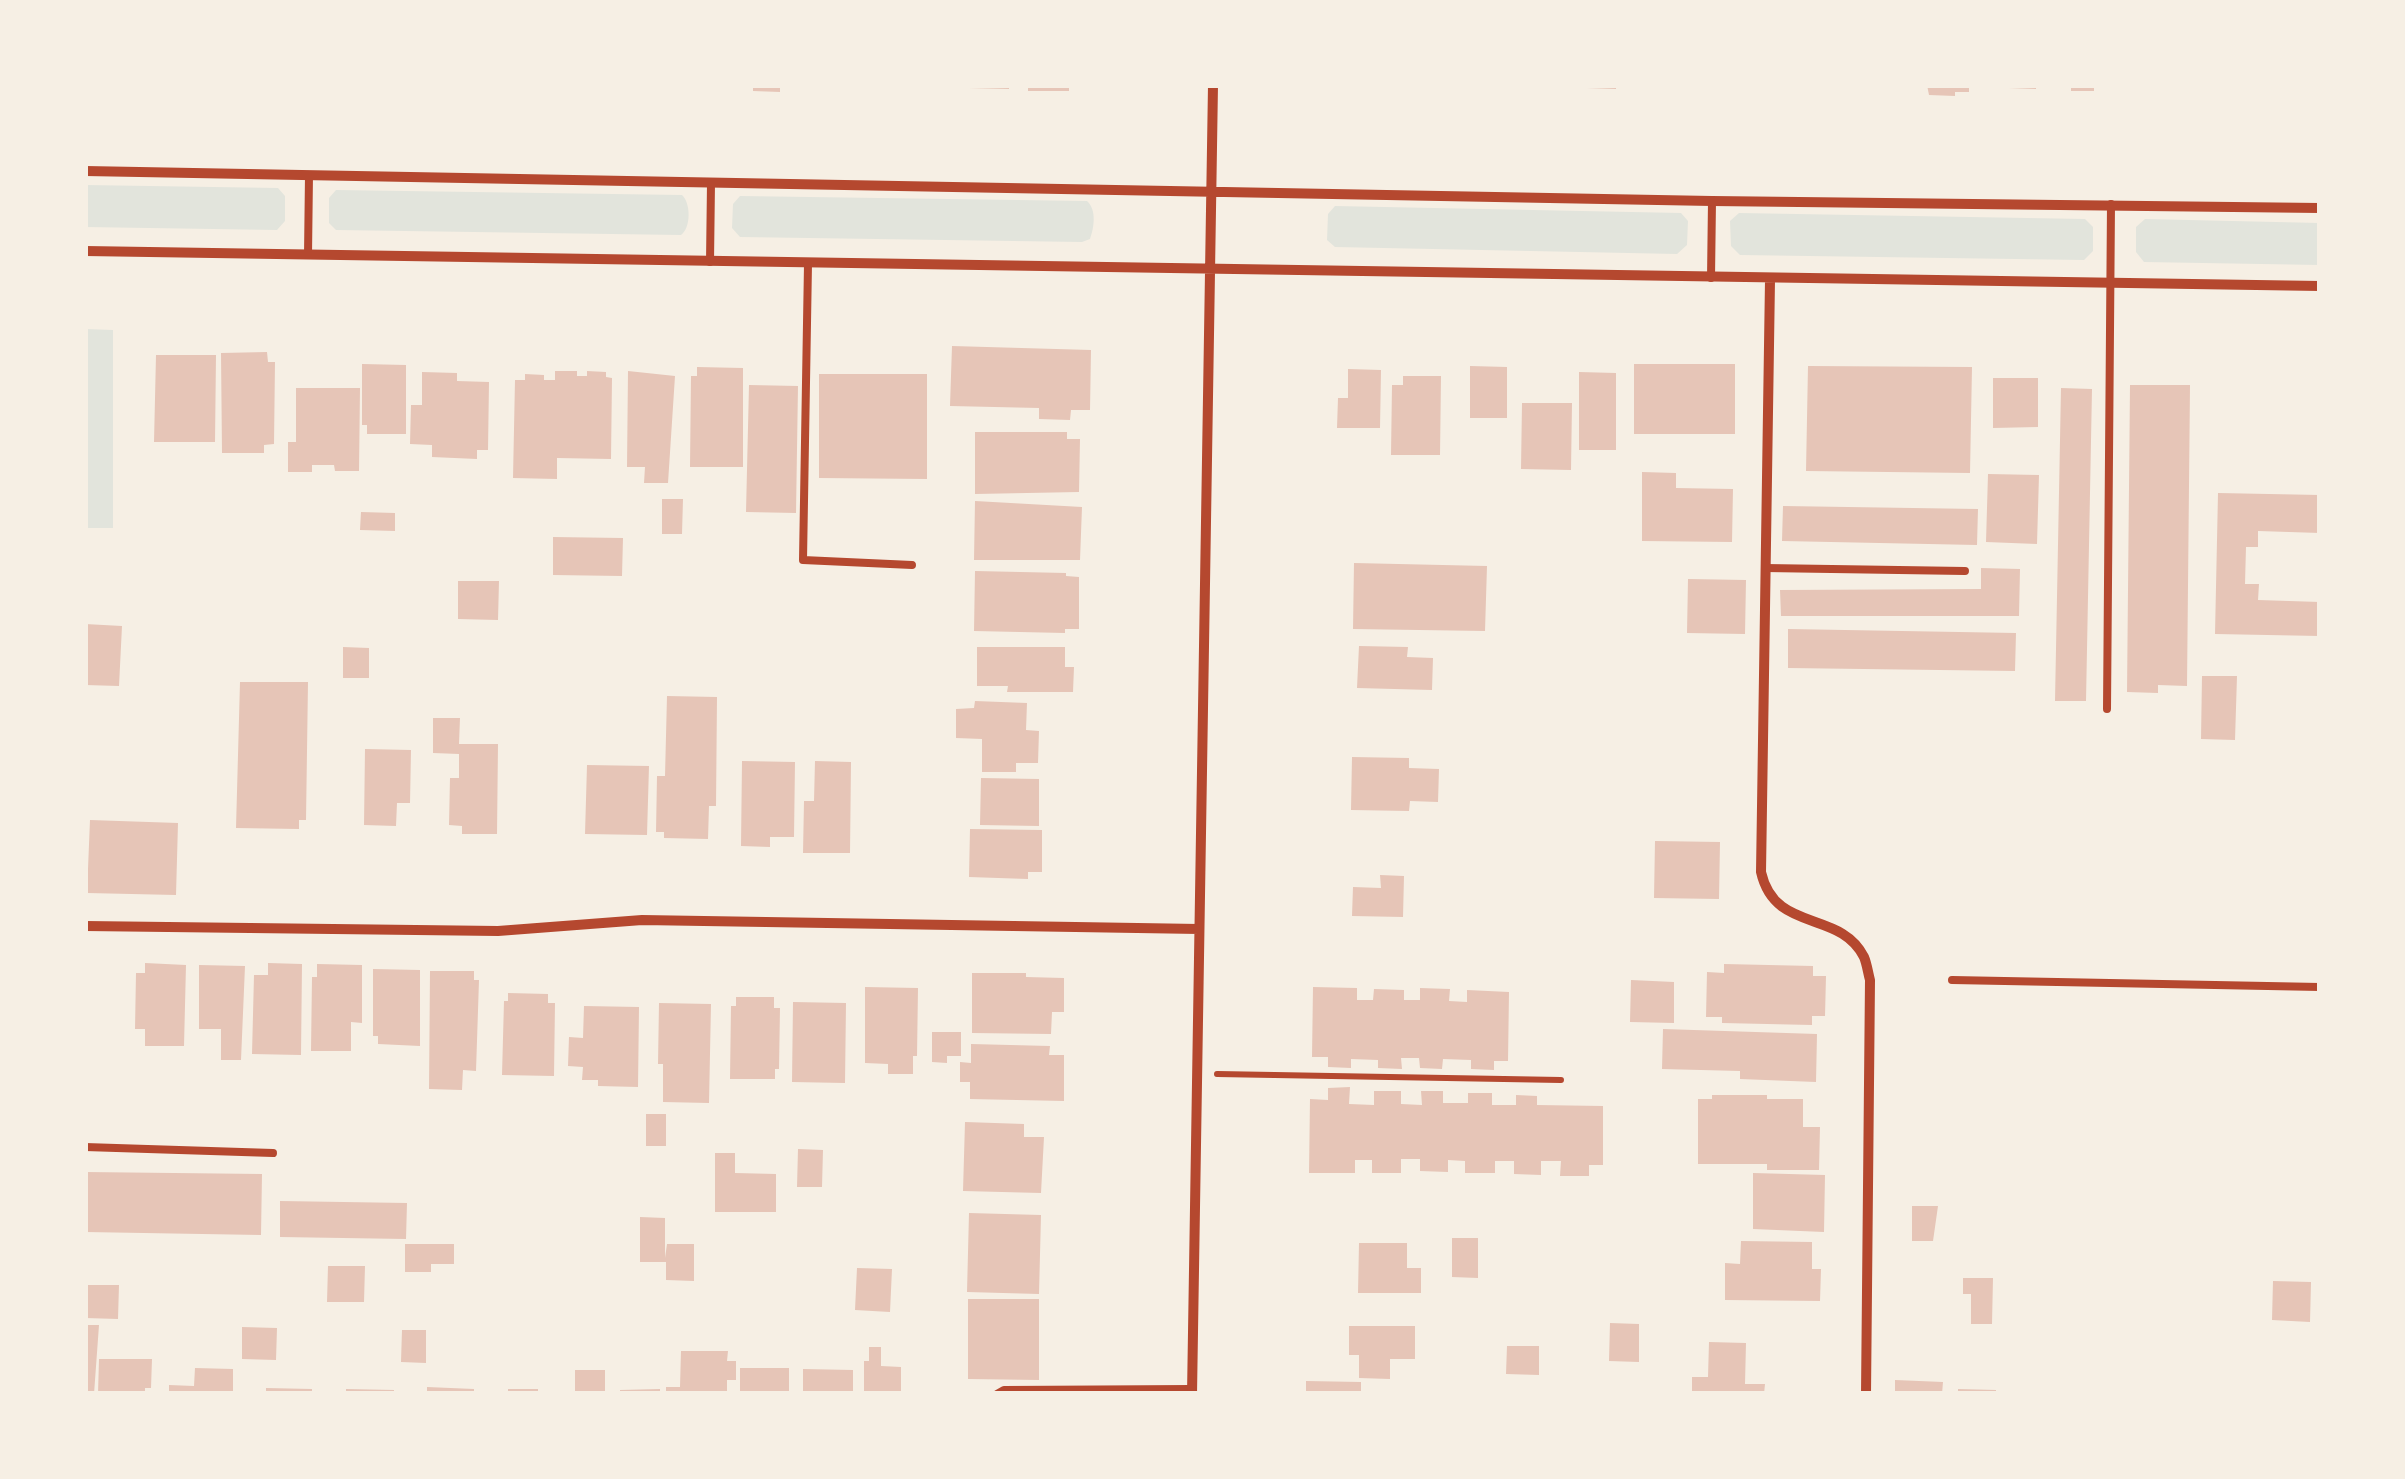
<!DOCTYPE html>
<style>
body{margin:0}
#map{position:relative;width:2405px;height:1479px;overflow:hidden;background:#f6efe4;font-family:Commissioner,sans-serif}
canvas{display:block}
.frame{position:absolute;inset:0;border:88px solid #f6efe4;pointer-events:none}
</style>
<div id="map">
<canvas width="2405" height="1479"></canvas>
<div class="frame"></div>
</div>
<script>
const c = document.querySelector('canvas').getContext('2d');
c.lineJoin = 'round';
function fill(path, color) { c.fillStyle = color; c.fill(path, 'evenodd'); }
function strokePath(path, color, width, dash) { c.strokeStyle = color; c.lineWidth = width; c.lineCap = dash ? 'butt' : 'round'; c.setLineDash(dash || []); c.stroke(path); }
fill(new Path2D(`
 M85,185l193,3 7,8v25l-8,9 -192,-3z
 M336,190l346,5c9,8 9,33 -1,40l-345,-5 -7,-7v-25z
 M740,196l347,5c10,9 7,27 3,38l-8,3 -342,-5 -8,-9 1,-24z
 M1335,206l346,7 7,8 -1,24 -10,9 -342,-7 -8,-7 1,-26z
 M1739,213l346,6 8,8v24l-9,9 -344,-5 -9,-9 -1,-25z
 M2145,219l175,4v42l-176,-3 -8,-10v-25z
 M85,329l28,1v198h-28z`), '#e2e4dc');
fill(new Path2D(`
 M753,85h27v7l-27,-1z
 M969,85h40v4l-40,-1z
 M1028,85h41v6h-41z
 M1588,85h28v4l-29,-1z
 M1927,85h42v7h-14v4l-26,-1z
 M2009,85h27v4l-27,-1z
 M2071,85h23v6h-23z
 M952,346l139,4 -1,60h-19l-1,10 -31,-1v-11l-89,-2z
 M267,352l1,10h7l-1,82 -10,1v8h-42l-1,-100z
 M156,355h60l-1,87h-61z
 M362,364l44,1v69h-39v-9h-5z
 M1634,364h101v70h-101z
 M1470,366l37,1v51h-37z
 M1808,366l164,1 -2,106 -164,-2z
 M697,367l46,1v99h-53l1,-91h6z
 M1348,369l33,1 -1,58h-43l1,-30h10z
 M555,371h22v5h10v-5l19,1v5l6,1 -1,81 -54,-1v21l-44,-1 2,-98h10v-6l19,1v5h11z
 M628,371l47,5 -7,107h-24l1,-16h-18z
 M422,372l35,1v8l32,1 -1,68h-11v9l-45,-2v-12l-22,-1 1,-39h11z
 M1579,372l37,1v77h-37z
 M819,374h108v105l-108,-1z
 M1403,376h38l-1,79h-49l1,-70h11z
 M1993,378h45v49l-45,1z
 M749,385l49,1 -2,127 -50,-1z
 M2130,385h60l-3,301 -29,-1v8l-31,-1z
 M296,388h64l-1,83h-24l-1,-6h-22v7h-24v-30h8z
 M2061,388l31,1 -6,312h-31z
 M1522,403h50l-1,67 -50,-1z
 M975,432h92v7h13l-1,53 -104,2z
 M1642,472l34,1v15l57,1 -1,53 -90,-1z
 M1988,474l51,1 -2,69 -51,-2z
 M2218,493l102,2v38l-62,-2v16h-12l-1,37h14l-1,16 62,2v34l-105,-2z
 M662,499h21l-1,35h-20z
 M975,501l107,6 -2,53h-106z
 M1783,506l195,3 -1,36 -195,-4z
 M361,512l34,1v18l-35,-1z
 M553,537l70,1 -1,38 -69,-1z
 M1354,563l133,3 -2,65 -132,-2z
 M1981,568l39,1 -1,47h-238l-1,-26 201,-1z
 M975,571l91,2v3l13,1v52h-14v4l-91,-2z
 M1688,579l58,1 -1,54 -58,-1z
 M458,581h41l-1,39 -40,-1z
 M85,624l37,2 -3,60 -34,-1z
 M1788,629l228,4 -1,38 -227,-3z
 M1359,646l49,1 -1,10 26,1 -1,32 -75,-2z
 M343,647l26,1v30h-26z
 M977,647h88v20h9l-1,25h-66l1,-6h-31z
 M2202,676h35l-2,64 -34,-1z
 M240,682h68l-2,138h-7v9l-63,-1z
 M667,696l50,1 -1,109h-7l-1,33 -44,-1v-6h-8l1,-56h8z
 M975,701l52,2 -1,27 13,1 -1,32h-22v9h-34v-33l-26,-1v-29l18,-1z
 M433,718h27l-1,26h39l-1,90h-35v-8l-13,-1 1,-47h9v-24l-26,-1z
 M365,749l46,1 -1,53h-13l-1,23 -32,-1z
 M1352,757l57,1v10l30,1 -1,33 -28,-1 -1,10 -58,-1z
 M742,761l53,1 -1,75h-24v10l-29,-1z
 M815,761l36,1 -1,91h-47l1,-52h10z
 M587,765l62,1 -2,69 -62,-1z
 M981,778l58,1v47l-59,-1z
 M90,820l88,3 -2,72 -89,-2z
 M970,829l72,1v42h-14v7l-59,-2z
 M1655,841l65,1 -1,57 -65,-1z
 M1380,875l24,1 -1,41 -51,-1 1,-29 28,1z
 M145,963l41,2 -2,81h-39v-17h-10l1,-56h9z
 M268,963l34,1 -1,91 -49,-1 2,-79h14z
 M317,964l45,1v58l-11,-1v29h-40l1,-74h5z
 M1724,964l89,2v10h13l-1,40h-13v9l-90,-2v-6h-16l1,-45 17,1z
 M199,965l46,1 -4,94h-20v-31h-22z
 M373,969l47,1v76l-42,-2v-8h-5z
 M430,971h44v9h5l-3,91 -13,-1 -1,20 -33,-1z
 M972,973h54v4l38,1v34h-12l-1,22 -79,-1z
 M1631,980l43,2v41l-44,-1z
 M865,987l53,1 -1,68h-4v18h-25v-10l-23,-1z
 M1313,987l44,1v12h16l1,-11 30,1v10h16v-12l30,1 -1,12 18,1v-12l42,2 -1,69h-14v9l-23,-1v-9l-28,-1 -1,10 -22,-1 -1,-10h-18l1,11 -24,-1v-8l-27,-1v9l-23,-1v-10h-16z
 M508,993l40,1v9h7l-1,73 -52,-1 2,-74h4z
 M736,997h38v11h6l-1,61h-4v10h-45l1,-73h5z
 M793,1002l53,1 -1,80 -53,-1z
 M659,1003l52,1 -2,99 -46,-1v-38h-5z
 M584,1006l55,1 -1,80 -40,-1v-6h-16l1,-13 -15,-1 1,-29 14,1z
 M1663,1029l154,5 -1,48 -76,-3v-8l-78,-2z
 M932,1032h29v24h-14v7l-15,-1z
 M971,1044l79,2 -1,9h15v46l-94,-2v-17h-10v-20l11,1z
 M1350,1087l-1,17 25,1v-14h27v13l21,1 -1,-14h22v12h25v-10h24v12h24v-10l21,1v9l66,1v59h-14v11h-29l1,-15h-20v14l-27,-1v-13h-19v12h-30v-12l-17,-1v12l-28,-1v-12h-19v14h-29v-13h-17v13h-46l1,-74 18,1v-12z
 M1712,1095h55v4h36v28h17l-1,43h-52v-6h-69v-65h14z
 M646,1114h20v32h-20z
 M965,1122l59,2v13h20l-3,56 -78,-2z
 M798,1149l25,1 -1,37h-25z
 M715,1153h20v20l41,1v38h-61z
 M85,1172l177,2 -1,61 -176,-3z
 M1753,1173l72,2 -1,57 -71,-3z
 M280,1201l127,2 -1,36 -126,-2z
 M1912,1206h26l-5,35h-21z
 M969,1213l72,2 -2,79 -72,-2z
 M640,1217l25,1v40l2,-14h27v37l-28,-1v-18h-26z
 M1452,1238h26v40l-26,-1z
 M1741,1241l71,1v27h9l-1,32 -95,-1v-37l15,1z
 M1359,1243h48v25h14v25h-63z
 M405,1244h49v20h-23v8h-26z
 M328,1266h37l-1,36h-37z
 M857,1268l35,1 -2,43 -35,-2z
 M1963,1278h30l-1,46h-21v-30h-8z
 M2273,1281l38,1 -1,40 -38,-2z
 M85,1285h34l-1,34 -33,-1z
 M968,1299h71v81l-71,-1z
 M1610,1323l29,1v38l-30,-1z
 M85,1325h14l-5,69h-9z
 M1349,1326h66v33h-25v20l-31,-1v-23h-10z
 M242,1327l35,1 -1,32 -34,-1z
 M402,1330h24v33l-25,-1z
 M1709,1342l37,1 -1,41h20l-1,10h-72v-17h16z
 M1507,1346h32v29l-33,-1z
 M869,1347h12v19l20,1v27h-37v-33h5z
 M681,1351h47l-1,10h9v19h-9v14h-61v-7h14z
 M99,1359h53l-1,29h-6v6h-47z
 M195,1368l38,1v25h-64v-9l25,1z
 M740,1368h49v26h-49z
 M803,1369l50,1v24h-50z
 M575,1370h30v24h-30z
 M1895,1380l48,2 -1,12h-47z
 M1306,1381l55,1v12h-55z
 M427,1387l47,2v5h-47z
 M266,1388l46,1v5h-46z
 M346,1389l48,1v4h-48z
 M508,1389h30v5h-30z
 M660,1389v5h-40v-4z
 M1958,1389l38,1v4h-38z`), '#e6c5b7');
strokePath(new Path2D(`
 M1217,1074l344,6`), '#b5482f', 6);
strokePath(new Path2D(`
 M308,255l1,-80
 M710,262l1,-79
 M808,264l-5,296 109,5
 M1711,278l1,-77
 M1765,568l200,3
 M2107,709l4,-505
 M1952,980l368,7
 M85,1147l188,6
 M997,1394l7,-4 188,-1`), '#b5482f', 8);
strokePath(new Path2D(`
 M85,171l1627,30 608,7
 M85,251l2235,35
 M1770,280l-9,592c14,62 79,37 103,85 3,7 4,16 6,23l-4,414
 M85,926l413,5 144,-11 557,9
 M1192,1394l21,-1309`), '#b5482f', 10);
</script>
